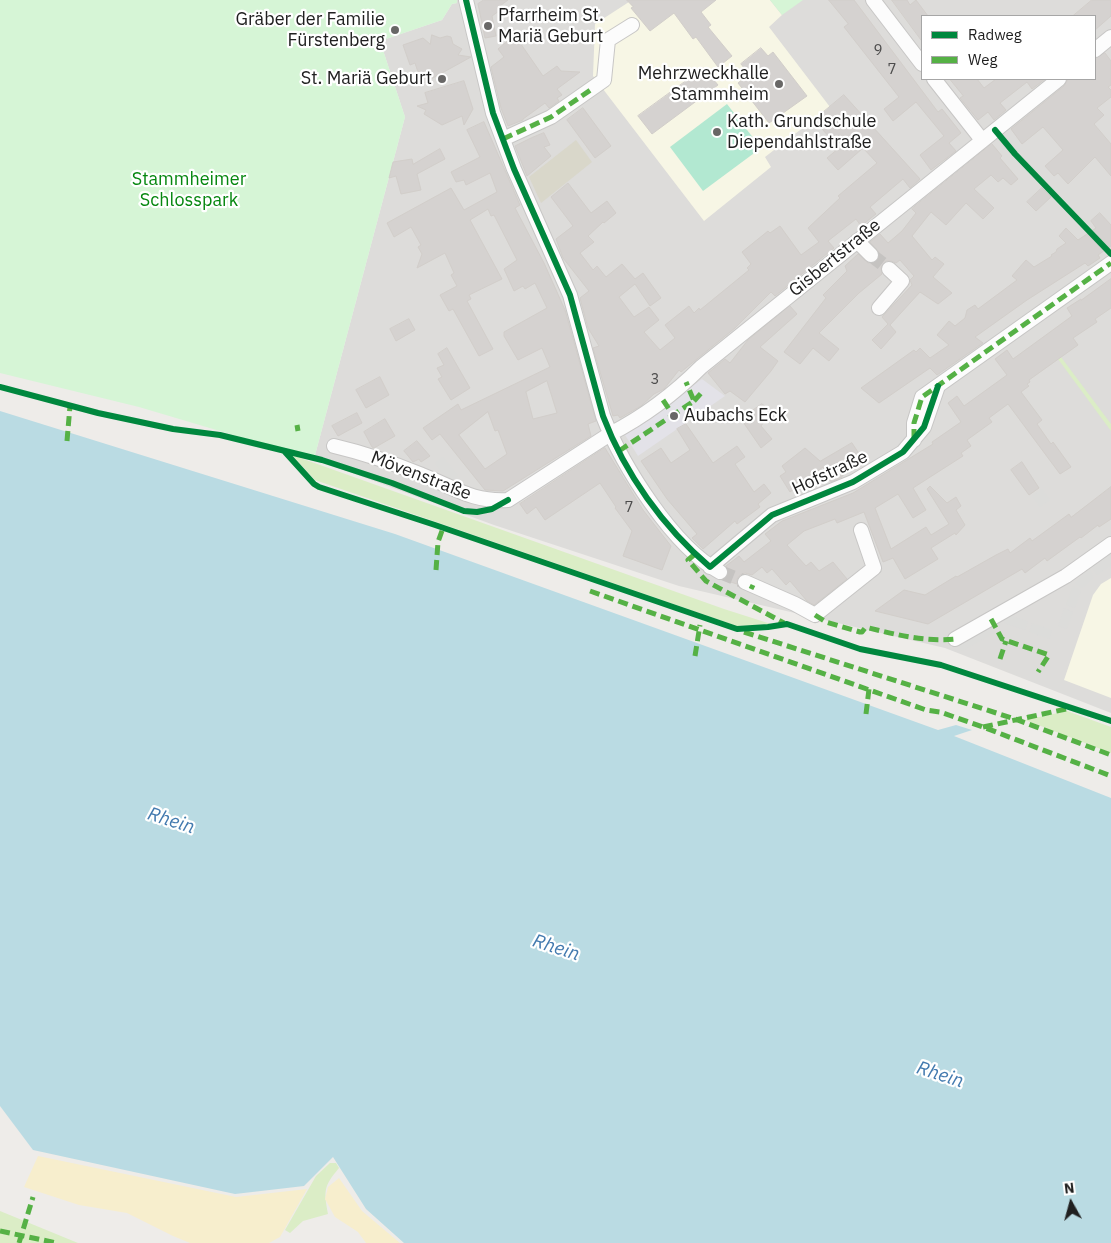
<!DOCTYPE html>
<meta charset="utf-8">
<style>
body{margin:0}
#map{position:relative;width:1111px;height:1243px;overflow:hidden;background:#eeece9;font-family:"IBM Plex Sans",sans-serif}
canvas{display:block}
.legend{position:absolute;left:921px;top:15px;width:175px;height:65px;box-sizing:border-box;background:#fff;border:1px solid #a6a6a6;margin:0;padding:6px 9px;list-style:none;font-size:15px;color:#202020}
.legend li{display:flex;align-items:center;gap:10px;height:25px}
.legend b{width:25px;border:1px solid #a6a6a6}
.north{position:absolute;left:1046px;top:1178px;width:50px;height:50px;-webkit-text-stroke:4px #fff;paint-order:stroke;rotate:353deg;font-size:14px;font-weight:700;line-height:20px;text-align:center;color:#202020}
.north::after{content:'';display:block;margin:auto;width:18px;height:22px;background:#202020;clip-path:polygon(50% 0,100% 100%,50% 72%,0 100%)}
</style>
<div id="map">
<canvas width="1111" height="1243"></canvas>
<ul class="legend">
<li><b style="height:6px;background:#00873e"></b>Radweg</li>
<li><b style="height:6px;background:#55b145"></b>Weg</li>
</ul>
<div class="north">N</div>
</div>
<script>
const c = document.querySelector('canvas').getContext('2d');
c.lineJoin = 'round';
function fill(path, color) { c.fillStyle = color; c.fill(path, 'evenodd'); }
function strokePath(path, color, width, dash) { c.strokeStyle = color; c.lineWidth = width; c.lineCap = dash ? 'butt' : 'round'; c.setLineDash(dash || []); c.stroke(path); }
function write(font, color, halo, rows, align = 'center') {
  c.font = font + ' "IBM Plex Sans",sans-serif'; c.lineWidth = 4.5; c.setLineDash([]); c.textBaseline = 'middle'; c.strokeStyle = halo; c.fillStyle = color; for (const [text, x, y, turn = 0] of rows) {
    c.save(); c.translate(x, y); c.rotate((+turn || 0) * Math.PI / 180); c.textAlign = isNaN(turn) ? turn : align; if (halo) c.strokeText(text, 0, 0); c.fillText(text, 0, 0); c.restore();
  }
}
fill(new Path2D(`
 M457,0h654v713l-166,-65 -266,-62 -185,-61 -180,-66 91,-342 -25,-76 62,-21 10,-16 5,-1zM922,16h173v63h-173z`), '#dddcda');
fill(new Path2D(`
 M632,0h138l12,15 -13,12 61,80 -65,50 6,10 -67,54 -111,-145 2,-52z
 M1111,578v120l-47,-18 29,-85 8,-11z`), '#f7f6e5');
fill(new Path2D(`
 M443,457l15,19 -9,6 -14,-19z
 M1042,489l8,11 -10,7 -8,-11z
 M1111,553v12l-14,10 -5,-8z
 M1089,569l5,8 -12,11 -7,-5z
 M1073,586l8,5 -6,17 -9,-3z
 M1064,608l9,4 -6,17 -9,-3z
 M1007,614l21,7 -3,9 -21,-7z
 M991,623l5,9 -34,19 -5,-8z
 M1032,623l20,7 -3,9 -20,-7z`), '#dcdcda');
fill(new Path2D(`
 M576,140l16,22 -51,41 -12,-26z`), '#d9d7ca');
fill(new Path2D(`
 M1061,357l50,67v7l-53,-72z
 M292,455l432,154 47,15 -34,2 -422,-146z
 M1067,711l44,16v26l-86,-33z
 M330,1163h6l3,5c-16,19 -15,23 -11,46l-25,7 -13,12 -5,-3 31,-54z
 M0,1211l78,32h-78z`), '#dbedc6');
fill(new Path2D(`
 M38,1156l198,41 71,-8 -27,48 -11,6h-79l-17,-7 -46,-23 -48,-8 -55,-18z
 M339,1178l23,33 38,32h-34l-8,-11 -23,-15 -10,-18 3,-12z`), '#f7eecd');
fill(new Path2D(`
 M0,0h457v3l-5,1 -10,16 -62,21 25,76 -91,342 -175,-52 -139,-34z
 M770,0h33l-21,15z`), '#d6f5d6');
fill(new Path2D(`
 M727,104l34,44 -58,43 -33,-44z`), '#b2e8d1');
fill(new Path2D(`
 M702,379l23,17 -87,60 -13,-21z`), '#e3e2e8');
fill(new Path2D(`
 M0,411l395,123 543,196 18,-5 16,5 -18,6 157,62v445h-707l-38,-34 -33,-52 -29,29 -69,8 -202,-44 -33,-44z`), '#badbe3');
const building = new Path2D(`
 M484,0h24l-11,8 2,3 -7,5 4,20 -11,2 -7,-34z
 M627,0h89l-15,12 10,13 -3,2 24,29 -14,11 -22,-30 -3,2 -19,-26 -24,18 -19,-23 2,-1z
 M829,0h25l84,112 4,-3 19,24 -12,10 7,8 -25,19 -11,-15 24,-19 -28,-34 -23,19 -9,-12 15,-12 -55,-70 4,-3z
 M892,0h15l3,5 6,-5 12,16h-6v25z
 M1092,0h19v16l-16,14v-14h-22z
 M432,35l8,3 7,-2 4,1 2,7 9,5 -4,6 13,2 -49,27 -7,-21 -5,2 -7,-20 20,-7 7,6z
 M516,37l27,39 14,-10 4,5 19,1 -23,17 5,6 -5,3 2,3 -10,7 -4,-5 -22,16v1l-15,6 -7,-18 -10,-41 13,-10 -6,-8 12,-10z
 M761,48l7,8 5,-4 34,44 -38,27 -31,-40 11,-9 -8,-10z
 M1105,53l6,8v24l-3,2 3,3v7l-14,11 7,7 -10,9 17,20v32l-16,-19 -27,27 -10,-11 -4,3 -9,-10 18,-16 -20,-23 -21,17 -11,-15 53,-43 4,-7h27v-20z
 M704,68l14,17 -66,49 -14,-18z
 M950,79h27l7,9 12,-9h49l-13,10 -5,-7 -27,21 6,7 -12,10 -6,-8 -10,8 -18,-22 3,-2z
 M464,81l9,28 -9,16 -2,-9 -20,9 -18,-11 2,-4 -9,-4 11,-3 -3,-10z
 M844,95l76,84 -10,9 -7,-9 -33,28 6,7 -15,12 -5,-7 -28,22 6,7 -59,48 -4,-4 -36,36 -54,44 -2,-2 -15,19 -10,5 -13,12 -21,12 -2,-3 -5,1 -20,-68 6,-2 -11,-18 -8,-30 9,-7 -26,-33 -7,-19 17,-13 -22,-29 17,-14 23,30 16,-12 9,12 -12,10 -1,-1 -15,14 6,6 -14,11 13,17 4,-4 9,11 16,-13 13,15 8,-6 18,25 -11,8 -15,-22 -16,13 15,20 15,-10 10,13 -15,12 16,18 15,-12 -10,-13 24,-19 5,7 5,-5 1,2 49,-40 -2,-2 4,-4 -9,-12 26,-21 2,2 10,-7 21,29 18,-13 -11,-14 32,-30 -2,-2 39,-33 -14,-15 -25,22 -11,-12 12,-10 -25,-28z
 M583,108l28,38 -16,12 -28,-38z
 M484,122l36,83 -5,3 29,55 21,47 31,111 -8,3 3,12 -88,55 -18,-1 -45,-56 -8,6 -9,-12 35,-24 3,6 89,-43 -8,-19 -24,12 -14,-24v-4l43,-24 -12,-25 -10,6 -2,-3 -9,5 -10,-22 13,-9 -23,-45 -3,1 -3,-7 -18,11 32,59 -33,16 2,4 -4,2 26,48 -14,7 -26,-47 -4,2 -9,-16 17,-9 -6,-11 3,-2 -9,-20 -28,15 5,-14 -4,-7 3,-2 -10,-18 -17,10 -7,-14 64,-35 13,22 33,-18 -7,-19 -24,12 -2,-5 -8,2 -5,-10 29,-15 -13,-27zM547,381l10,32 -24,6 -7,-27zM488,412l7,19 3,-1 9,24 -22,15 -26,-34z
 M544,133l6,12 -6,2 7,9 -24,20 -12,-30 16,-8z
 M992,144l10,12 -2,2 18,21 -7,6 -8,-7 -5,4 -7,-7 -17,14 20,19 -11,11 -17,-16 -20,22 -15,-13 -19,24 20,24 3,-3 9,7 -11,13 19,16 -14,11 -18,-12 -30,33 6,7 -15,17 -9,-9 16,-16 -6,-7 30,-32 -2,-5 4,-4 -14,-16 -4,3 -5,-2h-5l-5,6 1,7 -23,19 -40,40 20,16 -10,12 -16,-13 -13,16 -16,-12 42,-54 -3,-3 24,-24 -2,-5 13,-12 10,9 9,-2 2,-3v-6l-9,-10 10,-8 8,9 14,-12 14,-18 -4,-4z
 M440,149l5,10 -28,15 4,16 -20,4 -5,-18 -7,2 4,-16 19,-3 1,5z
 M1042,188l9,9 -15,14 -9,-9z
 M1100,213l11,12v21l-13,9 2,3 -12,8 -3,-3 -58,37 -52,37 8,6 -46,32 -7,-7 -51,35 -18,-15 53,-38 2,2 4,-4 10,10 19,-13 -12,-10 12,-14 6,5 10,-8 2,-8 8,-5 3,4 39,-29 -5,-4 14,-16 8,7 18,-11 -1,-1 5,-3 1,-3 9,-6 -7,-7 7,-8 12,12 18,-12 -5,-7z
 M1111,279v29l-16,11 2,3 -24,16 5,7 -49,35 1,2 -3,2 2,2 -8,6 21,28 -5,4 14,20 2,-2 18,25 -11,7 -52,-70 -19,14 3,4 -25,18 4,6 -10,7 2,3 -50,32 13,22 -13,8 -15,-24 -23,14 16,41 35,-22 5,8 18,-11 -22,-35 3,-3 17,17 9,-6 5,9 -5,4 9,15 -9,10 -1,-2 -24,15 7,11 -33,20 -12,-21 -10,4 -19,-50 -27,11 -2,-4 -31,12 -17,14 19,21 5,-4 8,9 14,-9 14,17 -33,26 -7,-4 -17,-20 -4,4 -14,-16 -5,4 -5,-6 -10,8 -7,-2 -5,2 -3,4v5l-13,-4 5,-7 -3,-7 13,-10 5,6 27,-21 -6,-7 17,-13 71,-28 80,-49 -1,-2 29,-20 -13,-19 9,-7 7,10 43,-31 -12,-16 12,-9 6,9 59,-43 -5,-8 14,-9v1z
 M790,306l7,8 -37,33 18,14 -7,10 -26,31 -15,-11 -5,3 -17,-21 17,-14 5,4 18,-23z
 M409,319l6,11 -19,11 -6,-12z
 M447,348l23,40 -19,12 -13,-21 4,-2 -5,-9 7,-3 -6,-11z
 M380,377l9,18 -23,13 -10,-18z
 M762,404l10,7 -11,15 11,13 -11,9 -20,-29z
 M357,413l5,10 -24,13 -6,-10z
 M385,419l10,17 -21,12 -2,-1 -8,-15z
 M686,424l27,39 24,-17 8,11 -10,7 19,28 10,-8 7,9 -13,11 2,3 -23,17 -2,-3 -32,28 -11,-11 5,-4 -30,-35 -26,-38 20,-13 10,15 19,-13 -13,-21z
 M417,441l13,15 -9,6 -2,-3 -6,3 -9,-11z
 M852,443l12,18 -22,15v1l-11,5 -8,-15 -33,25 -10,-16 6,-4 -4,-6 23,-18 15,13z
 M605,448l38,62 28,36 -9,24 -39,-14 9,-25 -17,-23 1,-1 -16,-24 -55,37 -9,-13 -9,7 -7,-10z
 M1022,462l17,26 -10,7 -18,-25z
 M1111,487v32l-12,8 -1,-2 -17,13 -1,-1 -33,24 -2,-3 -20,15 -3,-4 -94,55 -53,-13 29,-21 21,5 31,-19 1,1 39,-22 12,-6 2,4 20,-15 2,3 37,-27 2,3z`);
fill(building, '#d5d2d0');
strokePath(building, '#d2ceca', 1);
strokePath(new Path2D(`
 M871,255l18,14
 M720,572l25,10`), '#c5c3c1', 14, [14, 7]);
const minor = new Path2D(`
 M466,0l27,113 21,56 56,126 33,121c19,49 70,131 117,156
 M873,0l49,64
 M1095,50l16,-13
 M934,79l48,61
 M503,139l48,-22 53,-37 4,-40 24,-15
 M857,241l14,14
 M879,308l23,-27 -13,-12
 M914,440v-17l8,-26 189,-134
 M334,446c30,7 59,17 88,29 32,12 49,27 86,25l102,-66c33,-17 64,-40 91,-67l358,-288
 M710,567l62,-52 81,-33 50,-30 21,-25 14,-41
 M745,582l50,22 20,11 59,-47 -13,-38
 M955,639l111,-63 45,-32`);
strokePath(minor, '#c7c6c5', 16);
strokePath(minor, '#fcfcfc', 14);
strokePath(new Path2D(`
 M503,139l48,-22 41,-28
 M663,400l10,15 21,-14 -8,-19
 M694,401l9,-10
 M297,425l1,6
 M914,439v-16l8,-26 189,-134
 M67,441l3,-35
 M619,451l54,-36
 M695,554l-7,6 18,21 78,42
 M436,570l2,-28 5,-14
 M751,589l2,-4
 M590,591l336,119 14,2 43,15 128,49
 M815,615l11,7 34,10h2l3,-4h4c28,7 57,14 86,11
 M991,619l11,20 47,16 -11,17
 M744,632l271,87 96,36
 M695,656l5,-31
 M1000,659l6,-18
 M866,714l3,-25
 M983,727l83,-18
 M0,1231l57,12
 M19,1243l14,-46`), '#55b145', 5, [10, 5]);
strokePath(new Path2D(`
 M466,0l27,113 21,56 56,126 33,121c22,58 60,111 107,151l62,-52 81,-33 50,-30 21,-25 14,-41
 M995,130l20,24 96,100
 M0,387l98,26 75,16 47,6 102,25 70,23 72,28 13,1 15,-3 16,-9
 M285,452l29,32 5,3 116,38 302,104 31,-2 19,-3 73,25 81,16 170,56`), '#00873e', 6);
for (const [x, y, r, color] of [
 [488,26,5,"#686766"],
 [395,30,5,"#686766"],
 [442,79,5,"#686766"],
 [779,84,5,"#686766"],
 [717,132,5,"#686766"],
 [674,416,5,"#686766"]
]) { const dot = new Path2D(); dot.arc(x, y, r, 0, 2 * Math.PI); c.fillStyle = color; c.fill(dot); strokePath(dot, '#fff', 2); }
write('15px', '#4d4c4c', null, [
 ["9",878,51],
 ["7",892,70],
 ["3",655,380],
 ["7",629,508]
]);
write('18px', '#202020', '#fff', [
 ["Pfarrheim St.",498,16],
 ["Mariä Geburt",498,37],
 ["Gräber der Familie",385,20,"right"],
 ["Fürstenberg",385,41,"right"],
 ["Mehrzweckhalle",769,74,"right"],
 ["Stammheim",769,95,"right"],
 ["St. Mariä Geburt",432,79,"right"],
 ["Kath. Grundschule",727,122],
 ["Diependahlstraße",727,143],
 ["Aubachs Eck",684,416]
], 'left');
write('18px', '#05870f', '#fff', [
 ["Stammheimer",189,180],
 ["Schlosspark",189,201]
]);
write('18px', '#202020', '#fff', [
 ["Gisbertstraße",835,258,-39],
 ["Hofstraße",830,473,-25],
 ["Mövenstraße",421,476,21]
]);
write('italic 19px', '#437aaf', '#fff', [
 ["Rhein",171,821,18],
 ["Rhein",556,948,18],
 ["Rhein",940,1075,18]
]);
</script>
